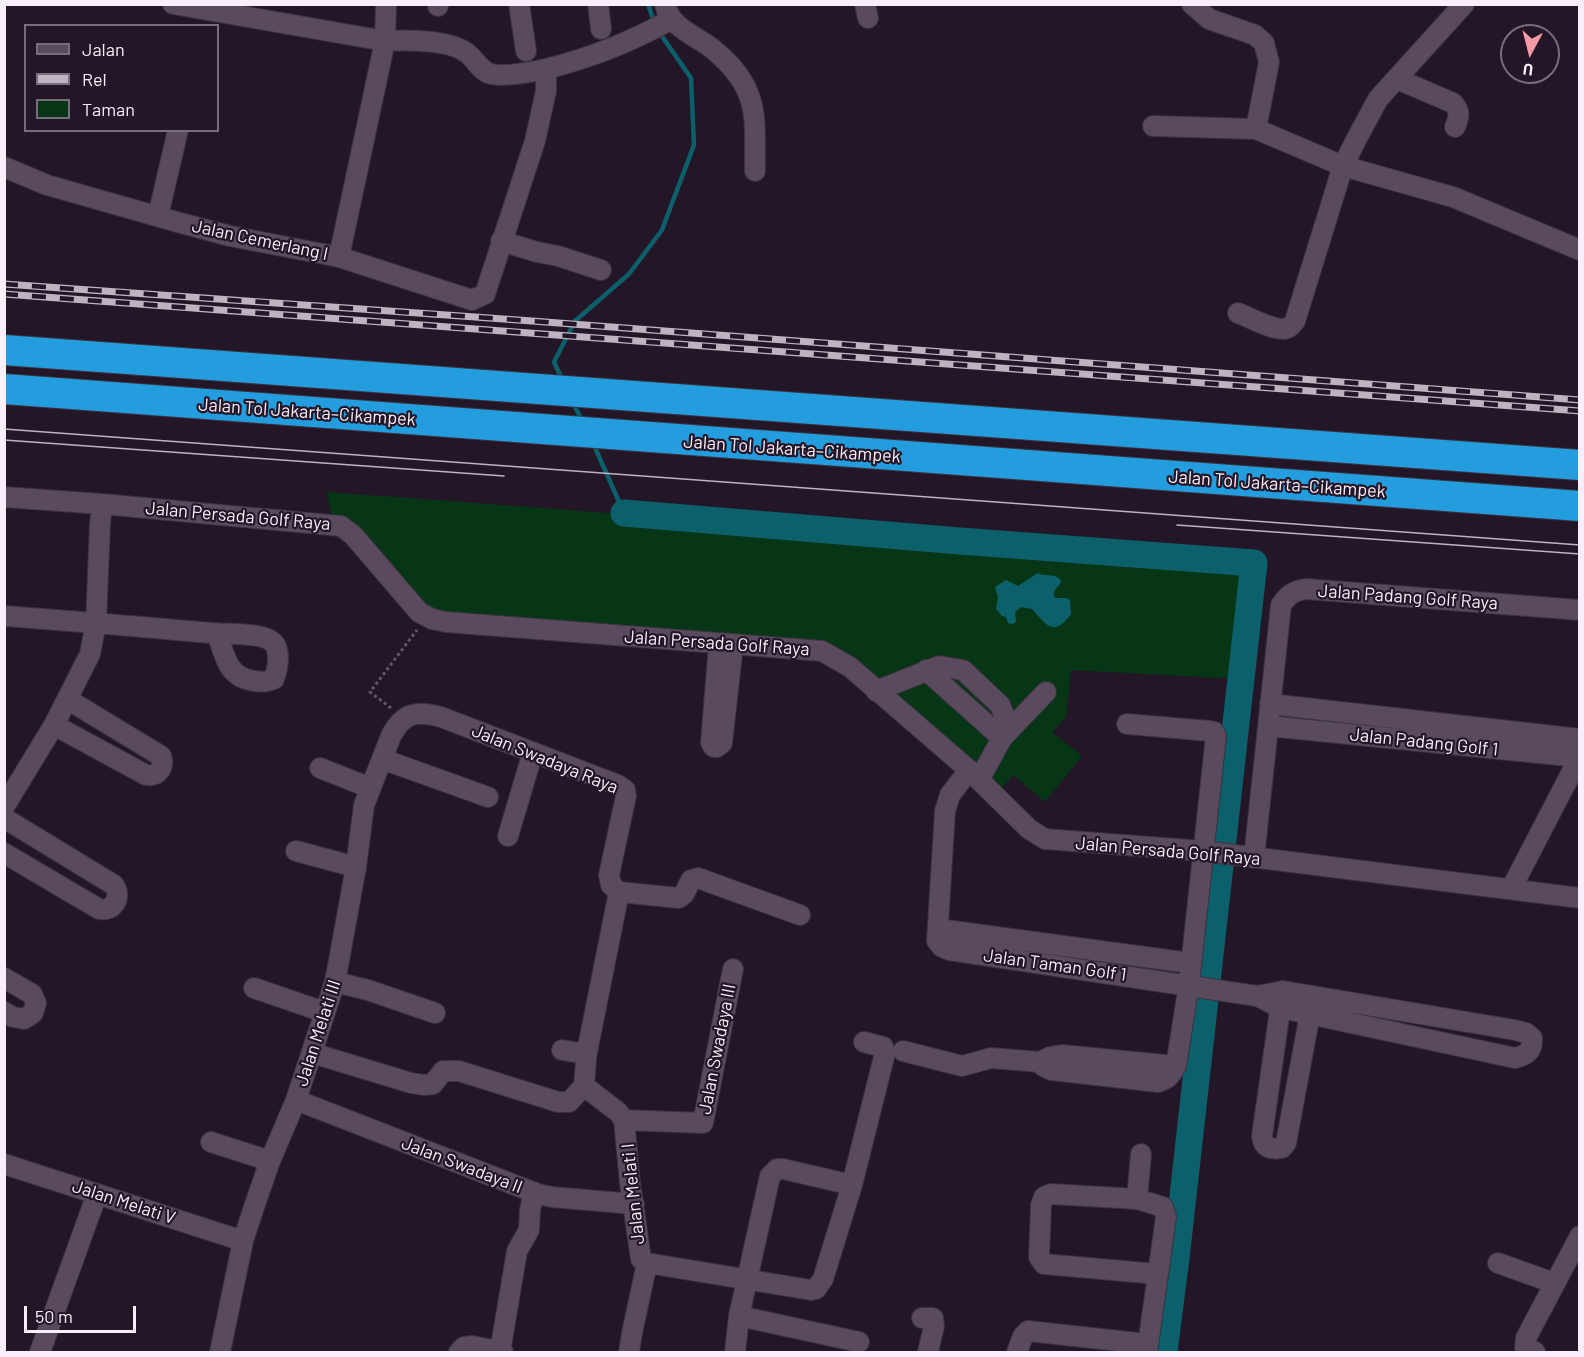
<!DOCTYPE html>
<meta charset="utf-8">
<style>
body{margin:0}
#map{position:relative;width:1584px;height:1357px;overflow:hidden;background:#231627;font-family:Barlow,sans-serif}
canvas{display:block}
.frame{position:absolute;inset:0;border:6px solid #f8effb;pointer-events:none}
.legend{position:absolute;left:24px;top:24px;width:195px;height:108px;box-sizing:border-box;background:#231627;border:2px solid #786d7c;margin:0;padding:8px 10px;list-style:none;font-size:18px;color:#f8effb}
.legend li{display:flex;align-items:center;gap:12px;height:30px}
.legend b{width:30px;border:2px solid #786d7c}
.north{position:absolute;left:1500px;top:24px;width:60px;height:60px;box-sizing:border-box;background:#231627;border:2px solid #786d7c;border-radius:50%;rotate:187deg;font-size:16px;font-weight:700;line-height:24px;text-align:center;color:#f8effb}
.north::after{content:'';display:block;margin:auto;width:21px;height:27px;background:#f49aa6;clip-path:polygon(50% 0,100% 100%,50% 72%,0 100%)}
.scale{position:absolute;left:24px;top:1306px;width:112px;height:27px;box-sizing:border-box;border:3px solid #f8effb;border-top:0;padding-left:8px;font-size:18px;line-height:21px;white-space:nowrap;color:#f8effb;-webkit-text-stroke:4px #231627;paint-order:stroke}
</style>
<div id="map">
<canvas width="1584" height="1357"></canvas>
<div class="frame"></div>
<ul class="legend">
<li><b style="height:8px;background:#594a5e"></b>Jalan</li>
<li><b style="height:8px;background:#bdb3c1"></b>Rel</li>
<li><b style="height:16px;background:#073616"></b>Taman</li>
</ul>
<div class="north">U</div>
<div class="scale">50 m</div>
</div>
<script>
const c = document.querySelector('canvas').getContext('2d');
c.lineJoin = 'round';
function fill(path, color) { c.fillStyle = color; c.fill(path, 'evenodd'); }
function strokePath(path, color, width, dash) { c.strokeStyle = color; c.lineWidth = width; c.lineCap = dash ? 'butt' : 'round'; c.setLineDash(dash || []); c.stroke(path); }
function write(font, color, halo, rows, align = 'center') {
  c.font = font + ' Barlow,sans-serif'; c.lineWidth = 4.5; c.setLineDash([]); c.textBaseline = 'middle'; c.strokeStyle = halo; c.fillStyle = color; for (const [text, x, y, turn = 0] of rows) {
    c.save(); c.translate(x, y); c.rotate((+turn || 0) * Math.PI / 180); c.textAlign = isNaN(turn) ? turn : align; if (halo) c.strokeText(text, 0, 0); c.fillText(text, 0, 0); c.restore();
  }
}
fill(new Path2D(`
 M327,492c309,22 618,48 927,71l-13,116 -170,-9 -5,47 -14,15 30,24 -37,46 -32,-27 -20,23 -160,-150 -387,-26 -113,-98z`), '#073616');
fill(new Path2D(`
 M1038,573c7,4 15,0 22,6l1,3c-3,6 -10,9 -6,16h11l4,2 1,14c-18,24 -24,11 -39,-5l-11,-2 -6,5 1,10 -4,2 -4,-1 -2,-6 -4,-1 -6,-7 2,-12 -3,-10 11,-7 12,6z`), '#0c606b');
strokePath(new Path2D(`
 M648,4l6,18
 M562,379l-8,-17 21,-41 54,-47 33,-44 32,-85 -3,-67 -32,-46
 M573,403l10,19
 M593,443l31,70`), '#0c606b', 4.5);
strokePath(new Path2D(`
 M624,513l336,28 294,22 -78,695 -12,94`), '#0c606b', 27);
const minor = new Path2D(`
 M173,4l212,37c22,-1 63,-2 82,12 8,6 13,18 24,21 14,3 41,-2 55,-5
 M438,4v2
 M519,4l7,47
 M598,4l3,25
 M665,4c5,24 32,32 49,46 14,12 27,25 34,43 10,22 6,54 7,78
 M865,4l3,14
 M1192,4l17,15 46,16 9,8 5,19 -13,67
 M1397,79l56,24c8,9 6,14 2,24
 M1153,126l103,3 87,37 110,31 127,53
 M4,167l43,18 130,37 53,14 109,21 133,43 13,-6 50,-153 11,-50v-22c44,-11 85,-27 124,-49
 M158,216l20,-86
 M501,241l36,11 21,4 43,14
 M339,257l46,-216 1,-37
 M1238,313c14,5 31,16 46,16 5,0 8,-4 11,-8l48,-155 13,-26 22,-41 86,-95
 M4,497l98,7 239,22 12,9 66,77 13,7 14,3 376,29 28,16 119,103 60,59 16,10 158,12 377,47
 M4,616c70,5 138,11 207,17 15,1 48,0 59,7 12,7 8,28 4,39 -7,3 -11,3 -19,2 -28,-3 -30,-25 -38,-48
 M719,644l-8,99 3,4h3l5,-4 11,-98
 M926,670l76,68
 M876,691l63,-25 24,4 37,35 4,10 -2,23
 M1270,704l310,35
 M1127,724l83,7 4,1 2,4 -27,248 -13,82
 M54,725l92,50c12,2 19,-8 15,-19l-94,-57
 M1268,726l311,31
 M382,759l106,38
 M320,768l43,17 6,4
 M969,770l-19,25 -5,16 -8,130 5,6 7,3 308,46 24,12 234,50c12,-3 18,-7 17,-20l-6,-5 -11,-3 -232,-39 -26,5
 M979,780l23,-42 44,-46
 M4,807l50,-82 36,-71 6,-31 4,-99 2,-20
 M4,818l110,67c8,12 0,27 -15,24l-95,-56
 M508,836l25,-84
 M296,851l60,16
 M1254,858l27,-253c7,-10 12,-14 25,-16l274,21
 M1511,889l69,-133
 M619,892l60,6 5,-4 7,-14 7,-2 102,37
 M938,929l252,34
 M4,978l28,16 4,9 -3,10 -9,6 -11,-2 -9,-5
 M335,982l33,8 67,23
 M254,988l70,24
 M1282,996l-20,140c1,12 9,14 20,12l4,-5 26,-140
 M562,1050l24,4
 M903,1051l59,15 29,-8 49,4 10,-5 12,-2 114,11c-5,9 -8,13 -18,16l-107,-12 -8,-4 -3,-4
 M312,1053l99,30 13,2 9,-1 10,-13h16l99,31h11l15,-16
 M586,1060l-2,26 34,26 6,8 6,63 11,76 6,4 164,27 5,-1 7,-10 29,-94 33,-132 -2,-6 -19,-5
 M296,1100l242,94 14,3 82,7
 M624,1120l79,3 30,-154
 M211,1142l59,19
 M4,1164l239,77
 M1137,1199l4,-45
 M1498,1263l56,20
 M739,1316l120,26
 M922,1318h11l1,8 -6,26
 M40,1352l57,-158
 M220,1352l23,-111 11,-34 16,-46 26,-61 39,-118 21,-115 8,-62 27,-69c12,-23 25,-26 50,-19l177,68 7,5 1,6 -17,79 2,10 8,7 -33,165
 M459,1352l5,-5 8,-1 31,6
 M500,1352l17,-101 12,-21 1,-20 4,-18
 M629,1352l3,-19 15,-70
 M735,1352l4,-36 31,-140 7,-7h6l69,16
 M1017,1352l6,-16 5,-5 119,13
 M1147,1352l19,-135 -3,-10 -26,-8 -86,-5 -7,3 -3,8 -2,52 5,7 113,10
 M1535,1352l-10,-5 1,-9 54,-102`);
const highway = new Path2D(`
 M4,350l1576,115
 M4,389l1576,117`);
strokePath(minor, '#3b323f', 22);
strokePath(highway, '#3b323f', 32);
strokePath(new Path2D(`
 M391,708l-21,-16 47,-62`), '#645867', 3, [3, 3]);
strokePath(minor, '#594a5e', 20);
strokePath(highway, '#239ddd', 30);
strokePath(new Path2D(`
 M4,429l1576,116
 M4,440l500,36
 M1177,525l403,29`), '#bdb3c1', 1.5);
const rail = new Path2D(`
 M4,284l528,37 1048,79
 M4,294l1576,117`);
strokePath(rail, '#bdb3c1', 7);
strokePath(rail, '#231627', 4.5, [14]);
write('18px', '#f8effb', '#231627', [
 ["Jalan Cemerlang I",260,240,12],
 ["Jalan Tol Jakarta–Cikampek",307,412,4],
 ["Jalan Tol Jakarta–Cikampek",792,449,4],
 ["Jalan Tol Jakarta–Cikampek",1277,484,4],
 ["Jalan Persada Golf Raya",238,516,5],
 ["Jalan Padang Golf Raya",1408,597,4],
 ["Jalan Persada Golf Raya",717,643,4],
 ["Jalan Padang Golf 1",1424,742,6],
 ["Jalan Swadaya Raya",545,759,22],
 ["Jalan Persada Golf Raya",1168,851,5],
 ["Jalan Taman Golf 1",1055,965,8],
 ["Jalan Melati III",318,1033,-72],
 ["Jalan Swadaya III",717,1049,-79],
 ["Jalan Swadaya II",462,1165,21],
 ["Jalan Melati I",633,1194,-96],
 ["Jalan Melati V",124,1202,18]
]);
</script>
